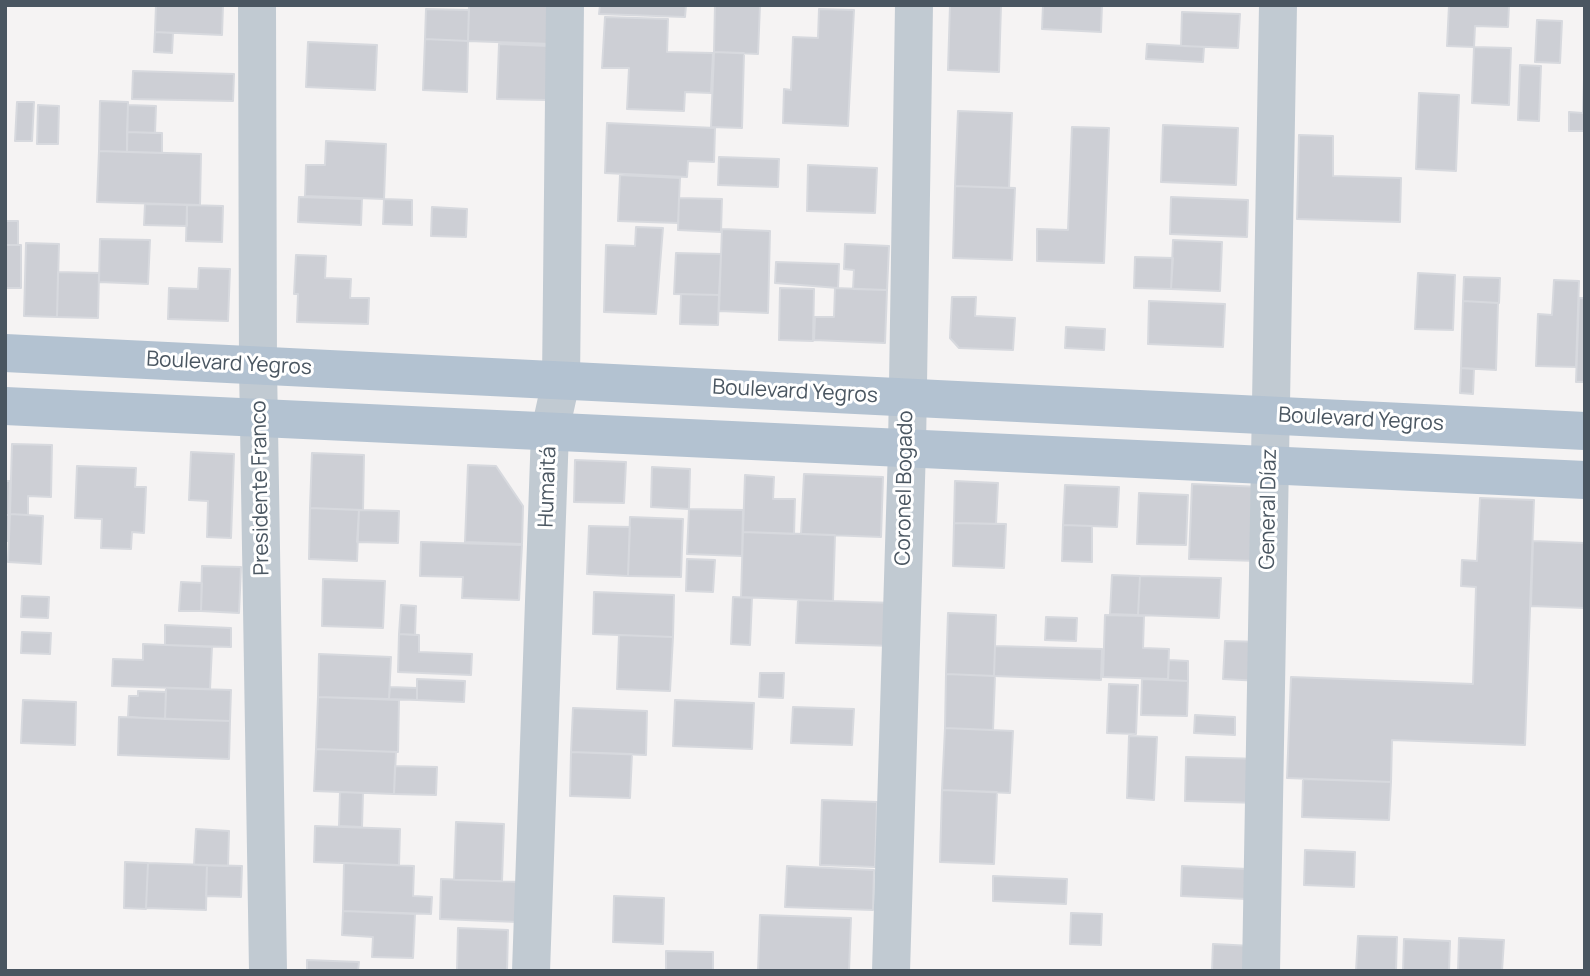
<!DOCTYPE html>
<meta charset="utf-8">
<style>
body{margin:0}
#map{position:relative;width:1590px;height:976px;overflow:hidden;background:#f5f3f3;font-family:Manrope,sans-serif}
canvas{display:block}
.frame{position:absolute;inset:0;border:7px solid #4a5661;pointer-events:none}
</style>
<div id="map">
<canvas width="1590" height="976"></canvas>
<div class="frame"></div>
</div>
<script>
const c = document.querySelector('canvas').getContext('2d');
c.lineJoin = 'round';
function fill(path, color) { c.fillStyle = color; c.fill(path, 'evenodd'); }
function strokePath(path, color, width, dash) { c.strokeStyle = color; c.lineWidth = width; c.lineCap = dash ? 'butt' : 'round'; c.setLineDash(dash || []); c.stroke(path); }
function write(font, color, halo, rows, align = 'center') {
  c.font = font + ' Manrope,sans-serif'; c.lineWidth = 6; c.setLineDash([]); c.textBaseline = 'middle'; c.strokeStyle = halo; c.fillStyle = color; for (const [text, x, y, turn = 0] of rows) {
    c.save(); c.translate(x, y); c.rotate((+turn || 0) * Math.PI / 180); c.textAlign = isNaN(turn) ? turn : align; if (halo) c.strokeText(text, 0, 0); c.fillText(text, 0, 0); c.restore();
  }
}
const building = new Path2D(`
 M156,5h67l-1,30 -67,-3z
 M469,5h84l-2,39 -83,-3z
 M600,5h86l-1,12 -86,-3z
 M715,5h45l-2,49 -44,-2z
 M950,5h51l-2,67 -51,-2z
 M1043,5h59l-1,27 -59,-3z
 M1449,5h60l-1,22 -33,-1 -1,21 -27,-1z
 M426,9l43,1 -1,31 -43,-2z
 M819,9l35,1 -6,116 -65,-3 1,-34 7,1 2,-53 25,1z
 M1182,12l58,2 -2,34 -57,-2z
 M605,17l63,2 -1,33 46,1 -2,40 -26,-1 -1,19 -57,-2 2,-41h-27z
 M1537,20l25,1 -2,42 -25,-1z
 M155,32l18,1 -1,20 -18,-1z
 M425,39l43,2 -1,51 -44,-2z
 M308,42l69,3 -2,45 -69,-3z
 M499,44l51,2 -3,54 -50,-1z
 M1147,44l57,3 -1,15 -57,-3z
 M1474,47l37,1 -2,57 -37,-2z
 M714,52l30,1 -2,75 -31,-1z
 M1520,65l21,1 -2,55 -21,-1z
 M133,71l101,3 -1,27 -101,-2z
 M1584,79l1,52h-16v-19l14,1z
 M1419,93l40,2 -3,76 -40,-2z
 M100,101l28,1 -1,50 -28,-1z
 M17,102h17l-2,39h-17z
 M38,105l21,1 -1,38h-21z
 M128,105l28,1 -1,27 -28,-1z
 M958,111l54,2 -3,75 -54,-2z
 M607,123l108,5 -1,34 -26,-1 -1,16 -82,-4z
 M1163,125l75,3 -2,57 -75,-3z
 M1072,127l37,1 -5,135 -67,-2v-32l31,1z
 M127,132l35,1v20l-35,-1z
 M1299,135l34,1v40l68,2 -1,44 -103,-3z
 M326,141l60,3 -2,55 -79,-3 1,-31h19z
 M99,151l102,3 -1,51 -103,-3z
 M719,157l60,2 -1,28 -60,-2z
 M808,165l69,3 -2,45 -68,-2z
 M620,175l60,3 -2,45 -60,-2z
 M955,186l60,2 -3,72 -59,-2z
 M299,197l63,2 -1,26 -63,-3z
 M1171,197l77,3 -1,37 -77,-3z
 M679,198l43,1 -1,33 -43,-2z
 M384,199l28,1v25l-29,-1z
 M145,204l42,1v21l-43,-1z
 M187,205l36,1 -1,36 -36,-1z
 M432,207l35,2 -1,28 -35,-1z
 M5,221h13v24h-13z
 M636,227l27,1 -7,86 -52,-2 2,-67 29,1z
 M722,229l48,2 -2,82 -49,-2z
 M100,239l50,1 -2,44 -49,-2z
 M1173,240l49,2 -2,49 -49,-2z
 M26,243l33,1 -2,73 -33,-1z
 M845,244l44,2 -2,44 -34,-1 1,-19 -10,-1z
 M5,245h16v43h-16z
 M676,253l45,1 -2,41 -45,-1z
 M296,255l30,1 -1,22 26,1 -1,19h19l-1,26 -71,-2 1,-28h-4z
 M1135,257l38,1 -2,31 -37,-1z
 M776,262l63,2 -1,24 -63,-5z
 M199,268l31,1 -2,52 -60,-2 1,-31 29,1z
 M58,272l41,1 -1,45 -41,-1z
 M1418,273l37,2 -2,55 -38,-1z
 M1464,277l36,1 -1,25 -36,-2z
 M1554,280l25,1 -3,86 -40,-1 2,-52 14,1z
 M780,288l34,1 -1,52 -34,-1z
 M835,288l52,2 -2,53 -71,-3 1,-23h19z
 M681,294l38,1 -1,30 -38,-1z
 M952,297h24l-1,19 40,2 -2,32 -54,-2 -9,-10z
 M1579,298h6v84h-9z
 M1149,301l76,3 -2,43 -75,-3z
 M1463,301l35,2 -2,67 -35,-2z
 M1066,327l39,2 -1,21 -39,-2z
 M1461,368l13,1 -1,25 -13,-1z
 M12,444l40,1 -1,52 -23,-1v19l-18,-1z
 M191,452l43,2 -3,84 -24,-1 1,-36 -19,-1z
 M312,453l52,2 -1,55 -53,-2z
 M575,460l51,2 -2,41 -50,-1z
 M468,465l28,1 27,40 -1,38 -57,-2z
 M77,466l59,2 -1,19h11l-2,46 -12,-1 -1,17 -30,-1 1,-29 -27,-1z
 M652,467l38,2 -1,40 -38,-2z
 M804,474l79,3 -2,60 -80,-3z
 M745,475l29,2 -1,22h22l-1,35 -51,-2z
 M5,481h5l-1,34h-4z
 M955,481l43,2 -2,41 -42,-1z
 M1192,484l70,3 -3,74 -70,-2z
 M1065,485l54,2 -2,40 -54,-2z
 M1139,493l49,2 -2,50 -49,-1z
 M1480,498l54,2 -9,245 -133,-5 -1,42 -104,-4 4,-101 182,7 3,-97 -15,-1 1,-26 15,1z
 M310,508l49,2 -2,51 -48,-2z
 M689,509l54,1 -1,46 -55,-2z
 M359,510l40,1 -1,32 -41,-1z
 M10,514l33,2 -2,48 -33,-2z
 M5,515h4l-1,26h-3z
 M630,517l53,2 -2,58 -53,-1z
 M954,523l52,1 -2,44 -51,-2z
 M1063,525l29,1v36l-30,-1z
 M589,526l41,1 -2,49 -41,-2z
 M743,532l92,3 -2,66 -92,-4z
 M1533,541l52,2v65l-54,-2z
 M421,542l101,3 -3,55 -57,-2 1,-21 -43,-1z
 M687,559l28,1 -2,32 -27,-1z
 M202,566l39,1 -2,46 -38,-2z
 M1112,575l28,1 -2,39 -28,-1z
 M1140,576l81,2 -2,40 -81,-3z
 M323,579l62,2 -2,47 -61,-2z
 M181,582l21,1 -1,28h-22z
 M594,592l80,3 -1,42 -80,-3z
 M22,596l27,1 -1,21 -27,-1z
 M733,597l19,1 -2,47 -19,-1z
 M798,600l97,3 -1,43 -98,-3z
 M401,605l15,1 -1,29 -16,-1z
 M948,613l48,2 -2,61 -48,-2z
 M1105,615l39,1 -1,32 26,1 -1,30 -65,-2z
 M1046,617l31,1 -1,23 -31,-1z
 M165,625l66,3v19l-66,-2z
 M22,632l29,1 -1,21 -29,-1z
 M399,634l20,1v17l53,2 -1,21 -73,-3z
 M619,635l54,2 -3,54 -53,-2z
 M1225,641l38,1 -2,39 -38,-2z
 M143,644l69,3 -2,42 -98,-3 1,-27 30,1z
 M995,646l107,3 -1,31 -107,-4z
 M319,654l72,3 -2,42 -71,-2z
 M1169,660l19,1v20l-20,-1z
 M760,673h24l-1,25 -24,-1z
 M946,674l49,2 -2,54 -48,-2z
 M417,679l48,2 -1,21 -47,-2z
 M1142,679l46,2 -1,35 -46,-1z
 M1109,684l29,1 -2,49 -29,-1z
 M390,687l27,1v12l-28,-1z
 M166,688l65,2 -1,31 -65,-2z
 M138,691l28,1 -1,27 -37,-2 1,-21h9z
 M318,697l81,3 -1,52 -82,-3z
 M23,700l53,2 -1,43 -54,-2z
 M675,700l79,3 -2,46 -79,-3z
 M793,707l61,2 -2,36 -61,-2z
 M573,708l74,3 -1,44 -75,-3z
 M1195,715l40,2v18l-41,-2z
 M119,717l111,4 -1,38 -111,-4z
 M945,728l68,3 -3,62 -68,-3z
 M1129,736l28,1 -3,63 -27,-2z
 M316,749l80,3 -2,42 -80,-3z
 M571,752l61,2 -2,44 -60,-2z
 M1186,757l77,2 -2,44 -76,-2z
 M395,766l42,1 -1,28 -42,-1z
 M1303,779l88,3 -2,38 -87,-3z
 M942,790l55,2 -3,72 -54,-2z
 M340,792l23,1 -1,34 -23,-1z
 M822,800l55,2 -2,65 -55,-2z
 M456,822l48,2 -2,57 -48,-1z
 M315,826l85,3 -1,36 -85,-3z
 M196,829l33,2 -1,35 -34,-1z
 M1305,850l50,2 -1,35 -50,-2z
 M125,862l23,1 -2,46 -22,-1z
 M148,863l59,2 -1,45 -60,-2z
 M344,863l70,3 -1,30 19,1 -1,17 -88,-3z
 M207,865l35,1 -1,31 -35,-1z
 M787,866l87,4 -1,40 -88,-3z
 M1182,866l66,3 -1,30 -66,-3z
 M993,876l74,3 -1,25 -73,-3z
 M441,879l79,3 -2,40 -78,-3z
 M614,896l50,2 -1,46 -50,-2z
 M343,911l72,3 -2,44 -41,-1 1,-20 -31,-2z
 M1071,913l31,1 -1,31 -31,-1z
 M760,915l91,3 -2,53h-91z
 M458,928l50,2 -1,41h-50z
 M1358,936l39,1 -1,34h-40z
 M1459,938l45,2 -2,31h-44z
 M1404,939l46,2 -1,30h-46z
 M1213,944l40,2 -1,25h-40z
 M666,951l47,1v19h-47z
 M307,960l52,2 -1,9h-51z`);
fill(building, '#cdcfd5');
strokePath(building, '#d7d9de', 2);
strokePath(new Path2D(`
 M257,5l1,361 10,605
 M531,971l19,-540 11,-50 4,-376
 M891,971l16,-523 7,-443
 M1261,971l17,-966`), '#c1cad2', 38);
strokePath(new Path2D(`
 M5,353l1580,78
 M5,406l1580,74`), '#b3c2d1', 38);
write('21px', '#4a5661', '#fff', [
 ["Boulevard Yegros",229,364,3],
 ["Boulevard Yegros",795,392,3],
 ["Boulevard Yegros",1361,420,3],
 ["Humaitá",548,487,-88],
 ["Presidente Franco",261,488,-91],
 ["Coronel Bogado",905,488,-89],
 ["General Díaz",1269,509,-89]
]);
</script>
